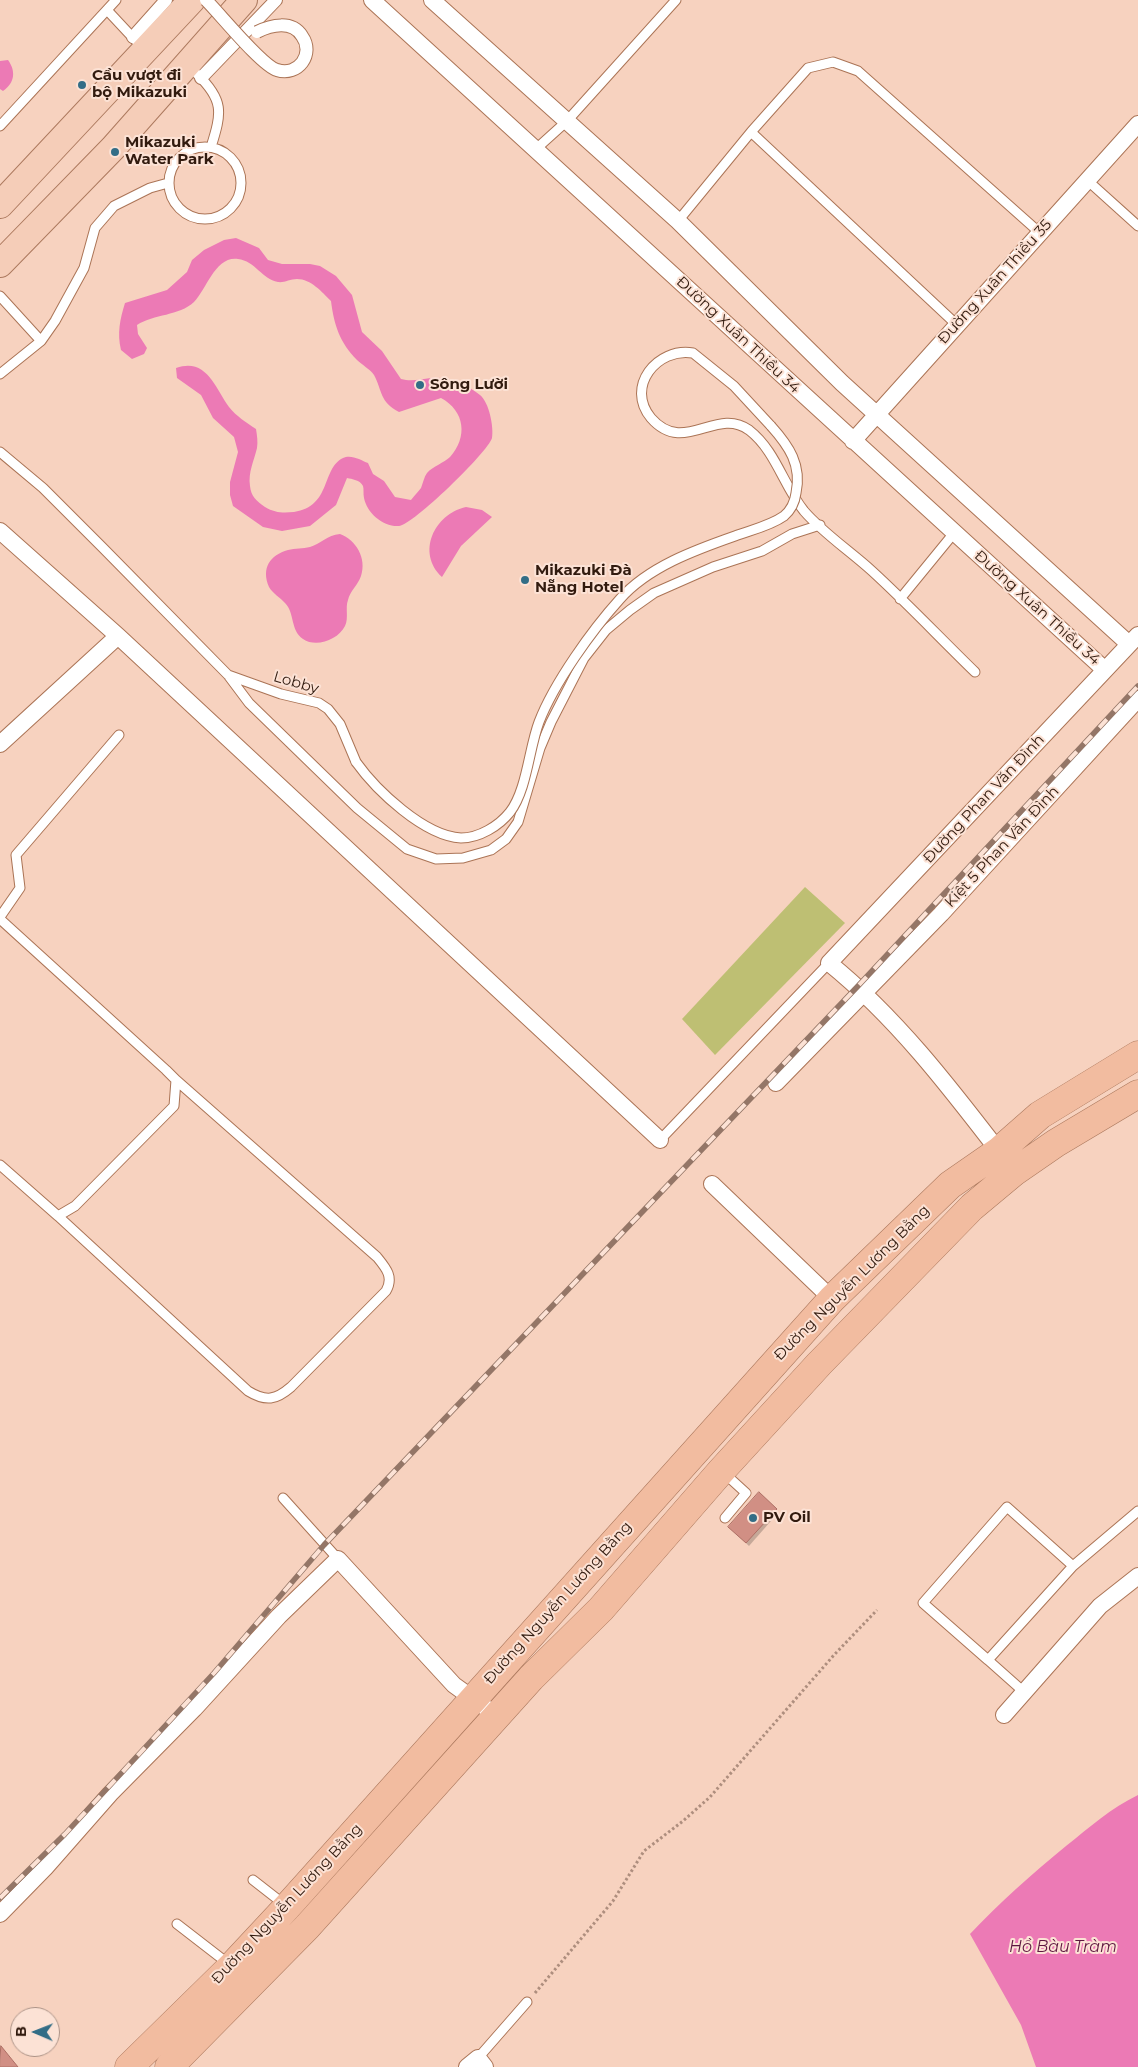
<!DOCTYPE html>
<meta charset="utf-8">
<style>
body{margin:0}
#map{position:relative;width:1138px;height:2067px;overflow:hidden;background:#f7d2bf;font-family:Montserrat,sans-serif}
canvas{display:block}
.north{position:absolute;left:10px;top:2007px;width:50px;height:50px;box-sizing:border-box;background:#fce2d5;border:1px solid #ab9286;border-radius:50%;rotate:271deg;font-size:14px;font-weight:700;line-height:20px;text-align:center;color:#321b0f}
.north::after{content:'';display:block;margin:auto;width:18px;height:22px;background:#336d86;clip-path:polygon(50% 0,100% 100%,50% 72%,0 100%)}
</style>
<div id="map">
<canvas width="1138" height="2067"></canvas>
<div class="north">B</div>
</div>
<script>
const c = document.querySelector('canvas').getContext('2d');
c.lineJoin = 'round';
function fill(path, color) { c.fillStyle = color; c.fill(path, 'evenodd'); }
function strokePath(path, color, width, dash) { c.strokeStyle = color; c.lineWidth = width; c.lineCap = dash ? 'butt' : 'round'; c.setLineDash(dash || []); c.stroke(path); }
function write(font, color, halo, rows, align = 'center') {
  c.font = font + ' Montserrat,sans-serif'; c.lineWidth = 4; c.setLineDash([]); c.textBaseline = 'middle'; c.strokeStyle = halo; c.fillStyle = color; for (const [text, x, y, turn = 0] of rows) {
    c.save(); c.translate(x, y); c.rotate((+turn || 0) * Math.PI / 180); c.textAlign = isNaN(turn) ? turn : align; if (halo) c.strokeText(text, 0, 0); c.fillText(text, 0, 0); c.restore();
  }
}
fill(new Path2D(`
 M805,887l40,36 -130,132 -33,-36z`), '#bebf73');
fill(new Path2D(`
 M8,60c8,11 7,23 -5,31l-3,-2v-28z
 M236,238l23,10 9,12 14,4h28l10,2 16,10 16,19 10,37 20,19 19,28c11,3 19,0 30,-1 16,-2 37,7 49,17 9,7 14,32 12,43 -4,14 -79,87 -93,88 -16,1 -32,-13 -35,-28 -1,-4 0,-9 -1,-12 -3,-6 -11,-7 -16,-8l-11,27 -26,21 -28,5 -19,-4 -30,-21 -3,-11v-13l8,-30 -4,-15 -21,-19 -12,-23 -24,-17 -1,-10c30,-11 39,19 53,39 7,9 18,16 27,22 1,6 2,13 1,19 -3,13 -9,24 -7,38 1,10 6,15 15,21 10,6 18,6 29,5 38,-6 27,-43 49,-54 8,-4 18,2 25,5l5,11 11,7 11,16 16,3c3,-4 7,-8 10,-12 2,-5 3,-11 6,-15 6,-7 17,-10 23,-16 18,-20 15,-46 -9,-59l-42,14c-20,-11 -16,-20 -25,-37 -4,-6 -12,-10 -17,-15 -17,-17 -23,-35 -26,-59 -9,-9 -20,-22 -34,-22 -7,0 -13,4 -19,3 -16,-3 -23,-21 -40,-23 -23,-3 -31,30 -44,43 -15,14 -40,12 -57,23l1,9 9,14 -3,6 -12,5 -11,-9c-4,-17 -1,-31 4,-47l42,-13 20,-18 5,-12 12,-10 20,-10z
 M466,507l16,3 10,7 -31,29 -19,31c-26,-24 -8,-63 24,-70z
 M340,534c16,6 27,24 21,42 -3,9 -11,15 -13,24 -3,8 1,18 -3,26 -7,14 -29,22 -42,13 -13,-9 -8,-26 -18,-36 -5,-6 -12,-9 -16,-16 -8,-19 1,-32 19,-37 7,-2 15,-1 22,-3 11,-3 17,-12 30,-13z
 M1138,1795v272h-102l-15,-42 -51,-91c30,-32 62,-60 96,-88 24,-19 45,-38 72,-51z`), '#ec7ab5');
fill(new Path2D(`
 M776,1509l2,4 -29,33 -19,-18z`), '#0003');
const building = new Path2D(`
 M759,1492l18,17 -31,34 -18,-16z
 M1,2046l17,21h-18z`);
fill(building, '#d18f84');
strokePath(building, '#ad6e64', 1);
const service = new Path2D(`
 M107,10l28,30
 M197,74c27,26 25,38 14,73
 M0,126l116,-126
 M751,132l206,193
 M169 183a36 36 0 1 1 72 0a36 36 0 1 1-72 0Z
 M536,149l31,-28 109,-121
 M1087,180l51,46
 M678,221l73,-89 57,-64 25,-6 25,9 182,162
 M0,296l41,45
 M0,374l41,-33 14,-20 29,-53 11,-40 19,-22 36,-18 18,-5
 M771,426l-37,-40 -41,-33c-36,-6 -68,34 -42,65 33,38 65,-12 98,12 27,21 34,55 55,81 19,22 46,40 68,60 35,32 68,67 103,101
 M0,452l43,36 60,60 125,127 21,28 108,105 50,41 29,10 27,-1 28,-8 15,-11 12,-17 22,-74 11,-26 33,-64 22,-28 24,-20 24,-17 59,-26 49,-16 30,-17 28,-9
 M900,599l54,-66
 M228,675l53,19 38,9 9,6 12,15 16,38
 M0,917l20,-29 -4,-33 103,-120
 M0,919l166,151 10,10 -2,26 -99,100 -17,10 -58,-51
 M660,1140l169,-177
 M58,1216l190,175c18,11 28,9 43,-4l95,-96c8,-14 0,-23 -9,-34l-201,-177
 M723,1472l23,21 -21,25
 M283,1498l55,61
 M1073,1566l-66,-59 -84,96 65,57 85,-94 65,-55
 M988,1660l36,32
 M253,1880l32,25
 M177,1924l53,41
 M478,2058l49,-56`);
const pedestrian = new Path2D(`
 M133,37l33,-37
 M201,78l75,-78`);
const minor = new Path2D(`
 M372,0l733,670
 M432,0l246,221 164,162 287,261
 M853,441l285,-317
 M0,531l118,105 542,504
 M0,744l118,-108
 M776,1083l165,-169 197,-215
 M1004,1158c-53,-69 -107,-140 -175,-195l309,-328
 M712,1184l120,115
 M1004,1715l96,-109 38,-30
 M0,1914l45,-46 65,-74 84,-85 85,-93 59,-57 116,126 43,31
 M467,2067l11,-9 7,9`);
const primary = new Path2D(`
 M0,205l192,-205
 M0,264l113,-116 131,-148`);
const trunk = new Path2D(`
 M129,2067l103,-101 55,-59 545,-608 118,-114 49,-34 41,-36 98,-60
 M169,2067l138,-140 224,-249 70,-69 120,-138 98,-107 153,-157 42,-35 42,-29 82,-49`);
strokePath(service, '#ab7456', 11);
strokePath(pedestrian, '#ab7456', 14);
strokePath(minor, '#ab7456', 18);
strokePath(primary, '#ac795e', 28);
strokePath(trunk, '#ac795e', 29);
strokePath(new Path2D(`
 M535,1993l78,-92 31,-50 39,-30 27,-24 124,-142 43,-45`), '#ae8e7e', 3, [2.5, 2.5]);
strokePath(service, '#fff', 9);
strokePath(pedestrian, '#fff', 12);
strokePath(minor, '#fff', 16);
strokePath(primary, '#f5cdb8', 26);
strokePath(trunk, '#f2bca0', 28);
const rail = new Path2D(`
 M0,1898l65,-64 149,-161 110,-128 534,-559 280,-300`);
strokePath(rail, '#947667', 5.5);
strokePath(rail, '#fce2d5', 4, [11]);
const serviceBridge = new Path2D(`
 M356,762c20,28 68,74 105,76 18,0 38,-12 49,-26 17,-22 19,-64 29,-90 15,-39 53,-92 81,-123 28,-32 75,-49 115,-63 16,-6 35,-10 49,-20 7,-6 11,-15 12,-23 6,-28 -7,-47 -25,-67`);
const pedestrianBridge = new Path2D(`
 M206,0c14,14 56,66 71,70 21,7 38,-16 25,-34 -10,-16 -31,-11 -45,-4`);
strokePath(serviceBridge, '#ab7456', 11, []);
strokePath(pedestrianBridge, '#ab7456', 14, []);
strokePath(serviceBridge, '#fff', 9);
strokePath(pedestrianBridge, '#fff', 12);
for (const [x, y, r, color] of [
 [82,85,5,"#336d86"],
 [115,152,5,"#336d86"],
 [420,385,5,"#336d86"],
 [525,580,5,"#336d86"],
 [753,1518,5,"#336d86"]
]) { const dot = new Path2D(); dot.arc(x, y, r, 0, 2 * Math.PI); c.fillStyle = color; c.fill(dot); strokePath(dot, '#fce2d5', 2); }
write('bold 15px', '#321b0f', '#fce2d5', [
 ["Cầu vượt đi",92,76],
 ["bộ Mikazuki",92,93],
 ["Mikazuki",125,143],
 ["Water Park",125,160],
 ["Sông Lười",430,385],
 ["Mikazuki Đà",535,571],
 ["Nẵng Hotel",535,588],
 ["PV Oil",763,1518]
], 'left');
write('15px', '#321b0f', '#fce2d5', [
 ["Đường Xuân Thiều 35",995,282,-48],
 ["Đường Xuân Thiều 34",738,335,43],
 ["Đường Xuân Thiều 34",1037,608,42],
 ["Lobby",296,683,16],
 ["Đường Phan Văn Đình",984,799,-47],
 ["Kiệt 5 Phan Văn Đình",1002,847,-47],
 ["Đường Nguyễn Lương Bằng",852,1283,-45],
 ["Đường Nguyễn Lương Bằng",558,1603,-48],
 ["Đường Nguyễn Lương Bằng",287,1904,-47]
]);
write('italic 16px', '#5e1740', '#fce2d5', [
 ["Hồ Bàu Tràm",1063,1947]
]);
</script>
